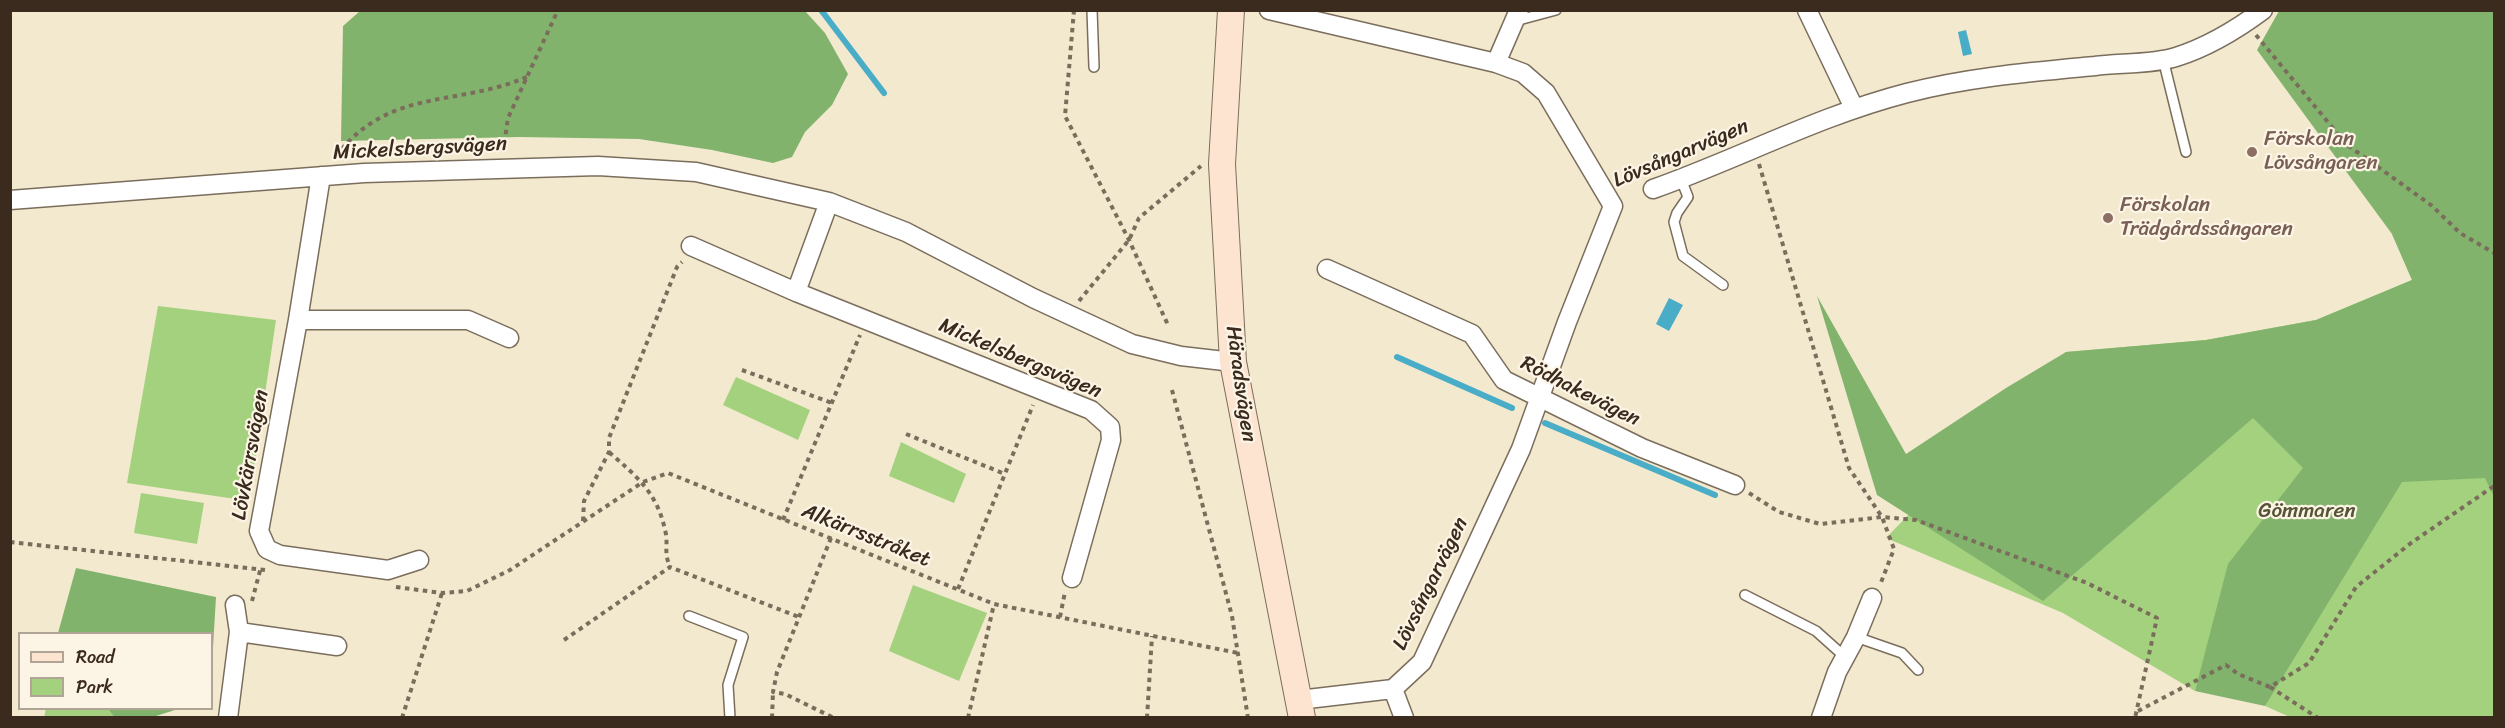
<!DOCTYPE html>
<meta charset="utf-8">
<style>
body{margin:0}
#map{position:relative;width:2505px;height:728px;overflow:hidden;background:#f3e9cf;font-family:Sriracha,sans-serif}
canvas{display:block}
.frame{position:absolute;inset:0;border:12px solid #3b2a1e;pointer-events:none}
.legend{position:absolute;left:18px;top:632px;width:195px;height:78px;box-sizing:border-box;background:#fcf5e5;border:2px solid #afa495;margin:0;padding:8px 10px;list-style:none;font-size:18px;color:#3b2a1e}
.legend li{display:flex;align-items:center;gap:12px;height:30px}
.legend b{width:30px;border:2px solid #afa495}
</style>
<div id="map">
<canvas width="2505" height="728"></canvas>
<div class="frame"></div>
<ul class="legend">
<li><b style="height:8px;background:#fde4d1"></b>Road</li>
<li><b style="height:16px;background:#a3d17e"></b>Park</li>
</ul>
</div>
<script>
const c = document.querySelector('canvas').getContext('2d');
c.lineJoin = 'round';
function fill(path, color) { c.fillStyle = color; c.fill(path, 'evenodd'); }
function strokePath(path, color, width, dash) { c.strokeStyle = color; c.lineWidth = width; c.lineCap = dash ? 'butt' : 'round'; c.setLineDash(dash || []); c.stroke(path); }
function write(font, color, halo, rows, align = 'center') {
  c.font = font + ' Sriracha,sans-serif'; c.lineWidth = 4.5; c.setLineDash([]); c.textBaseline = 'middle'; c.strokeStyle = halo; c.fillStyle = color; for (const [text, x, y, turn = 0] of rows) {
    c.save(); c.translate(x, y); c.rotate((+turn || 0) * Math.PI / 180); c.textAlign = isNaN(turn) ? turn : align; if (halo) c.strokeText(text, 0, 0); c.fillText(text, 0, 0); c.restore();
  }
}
fill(new Path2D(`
 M2494,11v706h-204l-25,-11 3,-6 -67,-29 -6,20 -132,-78 -177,-75 180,-186 140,-12 110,-20 96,-40 -20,-46z
 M158,306l118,14 -27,181 -122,-18z
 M736,377l74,33 -12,30 -75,-35z
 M901,442l65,32 -12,29 -65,-27z
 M141,493l63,10 -7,41 -63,-11z
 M913,585l74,28 -28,68 -70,-30z
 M46,708l62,1 6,8 -70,1z`), '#a3d17e');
fill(new Path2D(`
 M360,11h445l20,22 23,41 -16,31 -27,27 -13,25 -19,6 -61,-13 -73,-11 -120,-2 -178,4 2,-115z
 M2279,11h215v486l-9,-19 -83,4 -137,224 -70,-15 33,-127 75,-96 -50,-50 -210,183 -166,-106 -60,-199 89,158 100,-66 60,-36 140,-12 110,-20 96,-40 -20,-46 -135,-184z
 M76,568l140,29 -4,68v-31l-154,-1z
 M108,709h70l-25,8h-39z`), '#82b36d');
fill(new Path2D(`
 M1966,30l6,24 -9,2 -5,-24z
 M1669,298l14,7 -14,26 -13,-7z`), '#49adc8');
strokePath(new Path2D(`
 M821,10l63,83
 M1397,357l115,51
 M1545,423l170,72`), '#49adc8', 6);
const lane = new Path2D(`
 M1092,10l2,57
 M1515,21l41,-11
 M2163,59l23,93
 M1681,179l7,18 -11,16 -3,9 9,34 40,29
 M1745,595l71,36 29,26
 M689,616l54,21 -15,48 2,33
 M1856,637l46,16 16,17`);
const street = new Path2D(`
 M1269,10l227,53 27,10 23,20 67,113 -46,116 -46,127 -99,213 -29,27 -94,11
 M1807,10l47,98
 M1496,63l23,-53
 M321,176l-23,144 -39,211 8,18 13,6 108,15 31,-10
 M1653,189c85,-30 165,-73 254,-96 62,-16 124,-21 188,-27 23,-3 60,-2 81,-9 32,-10 60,-27 87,-47
 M10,200l354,-27 234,-7 98,6 133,30 77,30 127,66 99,46 49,12 52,6
 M691,246l105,46 295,118 19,17 1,13 -39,138
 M1327,269l145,65 32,46 138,68 93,37
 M796,292l33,-90
 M298,320h170l41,18
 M239,632l98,14
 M1393,689l11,29
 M228,718l11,-86 -4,-27
 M1821,718l16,-46 19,-35 16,-39`);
const secondary = new Path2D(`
 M1231,10l-9,154 11,198 69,356`);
strokePath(lane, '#7b6d5c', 12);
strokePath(street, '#7b6d5c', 21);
strokePath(secondary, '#7b6d5c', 28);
strokePath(new Path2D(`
 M1074,10l-9,106 64,124 39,85
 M2256,35l90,109 85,61 29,28 34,20
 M503,152l5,-34 50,-108
 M336,156c53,-69 121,-49 191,-79
 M1759,164l90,304 33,49 12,32 -14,36
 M1079,301l50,-61 10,-22 62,-52
 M742,370l90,33
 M1172,390l60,226 16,102
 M906,434l99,40
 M609,452c27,24 48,40 56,78 4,14 -2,21 5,37
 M1749,493l30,19 41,12 62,-7 34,3 171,63 70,35 -22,100
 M783,520l77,-185
 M583,521l1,-20 25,-49v-14l68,-171 5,-5
 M831,538l-54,134 -4,20 12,2 49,24
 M10,542l256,28
 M396,587l46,6 25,-2 43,-21 133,-88 25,-9 326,131 244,49
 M958,589l75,-184
 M252,601l9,-34
 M1060,617l5,-25
 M564,640l106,-73 129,50
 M2270,687l48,31
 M2138,711l88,-46 12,9 32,13 39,-24 47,-76 55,-44 83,-57
 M402,718l40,-125
 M772,718l1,-26
 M968,718l26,-114
 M1147,718l5,-82`), '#7b6d5c', 4, [4.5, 4.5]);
strokePath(lane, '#fff', 9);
strokePath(street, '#fff', 18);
strokePath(secondary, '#fde4d1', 26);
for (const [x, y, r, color] of [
 [2252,152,6,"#8d6e63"],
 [2108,218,6,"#8d6e63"]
]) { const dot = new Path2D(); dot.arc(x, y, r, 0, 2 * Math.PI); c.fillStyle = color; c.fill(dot); strokePath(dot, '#fcf5e5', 2); }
write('21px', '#785e54', '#fcf5e5', [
 ["Förskolan",2264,140],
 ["Lövsångaren",2264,164],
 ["Förskolan",2120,206],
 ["Trädgårdssångaren",2120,230]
], 'left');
write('21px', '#3b2a1e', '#fcf5e5', [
 ["Mickelsbergsvägen",420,149,-3],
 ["Lövsångarvägen",1681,154,-23],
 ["Mickelsbergsvägen",1020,359,23],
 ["Häradsvägen",1240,384,82],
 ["Rödhakevägen",1580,392,27],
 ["Lövkärrsvägen",251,455,-80],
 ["Alkärrsstråket",866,536,22],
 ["Lövsångarvägen",1431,584,-64]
]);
write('21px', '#555436', '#fcf5e5', [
 ["Gömmaren",2307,512]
]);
</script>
